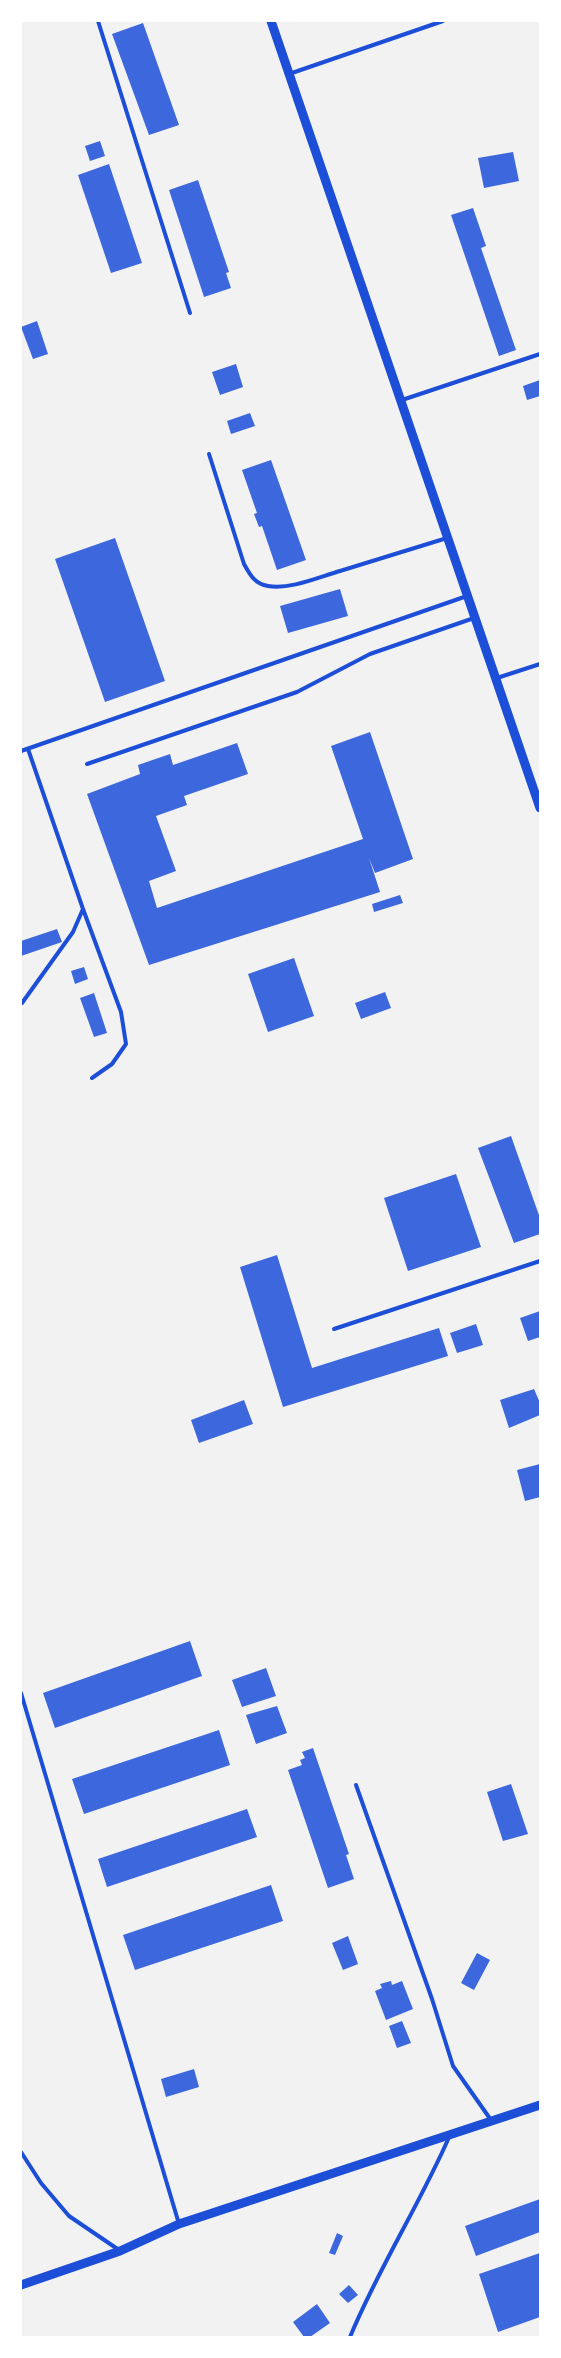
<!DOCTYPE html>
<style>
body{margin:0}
#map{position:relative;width:561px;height:2358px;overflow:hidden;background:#f2f2f2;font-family:"Noto Sans",sans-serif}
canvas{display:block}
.frame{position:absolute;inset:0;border:22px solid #fff;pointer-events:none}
</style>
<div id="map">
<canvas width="561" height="2358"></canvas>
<div class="frame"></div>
</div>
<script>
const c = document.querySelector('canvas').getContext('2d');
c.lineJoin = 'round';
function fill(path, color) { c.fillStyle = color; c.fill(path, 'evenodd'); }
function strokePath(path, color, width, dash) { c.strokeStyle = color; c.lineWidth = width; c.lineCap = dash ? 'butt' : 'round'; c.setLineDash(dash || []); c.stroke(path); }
fill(new Path2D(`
 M143,23l36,102 -30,10 -37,-101z
 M100,141l5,15 -15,5 -5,-15z
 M513,152l6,29 -35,7 -6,-30z
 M109,164l33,99 -31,10 -33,-98z
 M198,180l31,92 -3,1 5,15 -27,9 -35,-107z
 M473,208l13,38 -5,2 35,102 -17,6 -48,-141z
 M37,321l11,33 -15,5 -12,-32z
 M236,364l7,23 -23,8 -8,-23z
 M540,380v16l-13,4 -4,-14z
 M250,413l5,13 -24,8 -4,-13z
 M271,460l35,100 -29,10 -15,-44 -3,1 -5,-13 3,-1 -15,-43z
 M115,538l50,143 -60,21 -50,-143z
 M340,589l8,27 -60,17 -8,-27z
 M370,732l43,127 -38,14 -6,-15 11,34 -231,73 -62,-171 53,-20 -2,-9 32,-11 3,11 64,-22 11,31 -64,22 3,9 -31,11 20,55 -27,10 8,27 206,-69 -32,-93z
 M400,895l3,8 -29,9 -2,-8z
 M57,929l5,13 -41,14v-15z
 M294,958l20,58 -46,16 -20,-58z
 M84,967l4,12 -13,5 -4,-13z
 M385,992l6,16 -30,11 -6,-16z
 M94,993l13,40 -13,4 -14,-39z
 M511,1136l29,82v16l-26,9 -36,-95z
 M456,1174l25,73 -73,24 -24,-73z
 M277,1255l35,113 127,-40 9,28 -165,51 -43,-140z
 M540,1311v26l-12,4 -8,-23z
 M476,1324l7,21 -26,8 -7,-20z
 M534,1389l6,14v12l-31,13 -9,-28z
 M244,1400l9,24 -54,19 -8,-23z
 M540,1464v33l-15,4 -8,-31z
 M190,1641l12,35 -147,52 -12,-35z
 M266,1668l10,28 -34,11 -10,-27z
 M277,1706l10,27 -31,11 -10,-29z
 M219,1730l11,35 -146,49 -12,-35z
 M313,1748l36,106 -3,1 8,24 -26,9 -40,-118 14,-5 -2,-5 5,-2 -3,-6z
 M511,1784l17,50 -25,7 -16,-49z
 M247,1809l10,28 -150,50 -9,-28z
 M271,1885l12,36 -148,49 -12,-35z
 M348,1936l10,28 -15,6 -11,-27z
 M477,1953l13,7 -16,30 -13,-7z
 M391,1981l1,4 10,-4 11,28 -27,11 -11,-29 7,-3 -2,-4z
 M402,2021l9,22 -14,5 -8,-22z
 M194,2069l5,18 -33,10 -5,-18z
 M540,2199v33l-64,24 -11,-30z
 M337,2233l6,3 -8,19 -6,-2z
 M540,2253v64l-42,15 -19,-58z
 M349,2285l9,10 -10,8 -9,-9z
 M317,2304l13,19 -20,14h-6l-11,-15z`), '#3d67dc');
strokePath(new Path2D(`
 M98,21l92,292
 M289,74l154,-53
 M402,400l138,-46
 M209,454l35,110c6,11 11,20 24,22 22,4 51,-9 72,-15 35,-11 71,-22 107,-33
 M497,678l43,-14
 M21,751l446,-155
 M87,764l210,-72 73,-38 104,-36
 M83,909l38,103 5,32 -14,20 -20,14
 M22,1003l51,-71 10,-23 -55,-160
 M334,1329l206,-68
 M21,1693l158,531
 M356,1785l76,214 21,67 38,54
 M21,2152l20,31 28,33 50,34
 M350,2337c29,-70 70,-133 100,-202`), '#1d4ed8', 4);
strokePath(new Path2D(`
 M271,21l269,787
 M21,2285l99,-34 59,-27 361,-119`), '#1d4ed8', 9);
</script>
